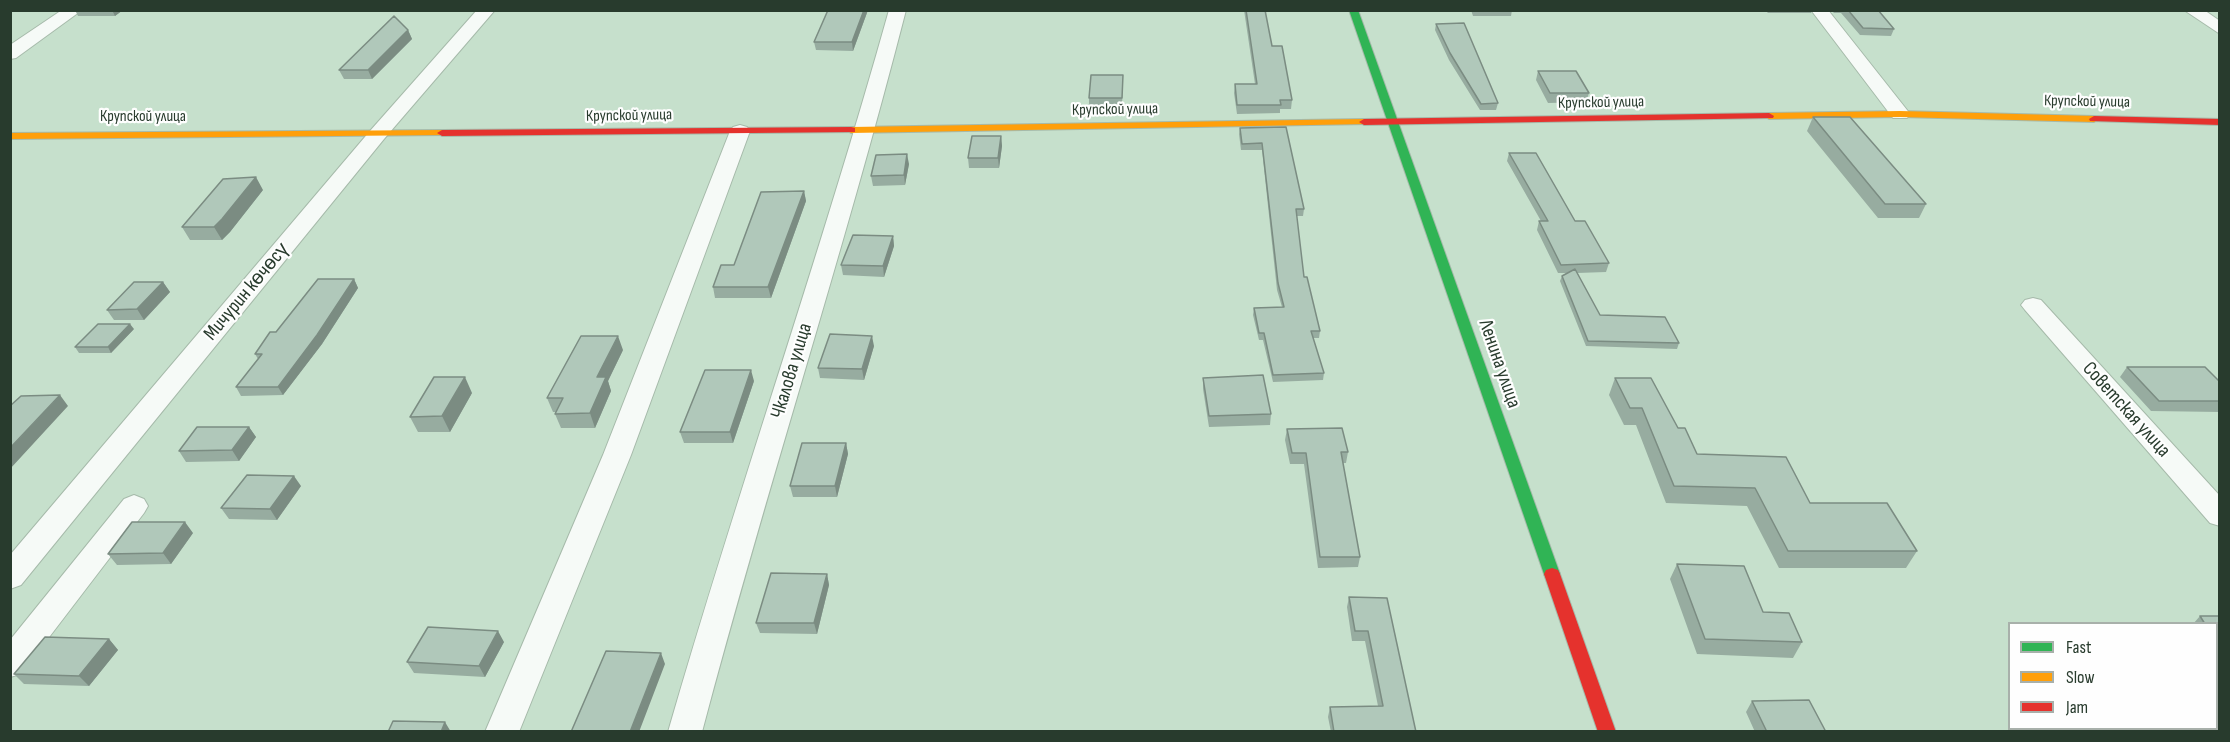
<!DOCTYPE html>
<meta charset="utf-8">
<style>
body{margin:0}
#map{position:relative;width:2230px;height:742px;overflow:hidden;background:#c6e0cc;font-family:"Sofia Sans Condensed",sans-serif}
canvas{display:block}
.frame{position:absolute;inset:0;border:12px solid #283b2d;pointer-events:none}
.legend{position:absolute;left:2008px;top:622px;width:210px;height:108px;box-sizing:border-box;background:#fefefe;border:2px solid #a8b0aa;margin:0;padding:8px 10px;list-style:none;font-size:18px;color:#283b2d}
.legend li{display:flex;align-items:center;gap:12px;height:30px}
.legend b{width:30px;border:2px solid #a8b0aa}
</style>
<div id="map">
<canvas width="2230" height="742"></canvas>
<div class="frame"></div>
<ul class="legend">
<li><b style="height:8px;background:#30b455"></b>Fast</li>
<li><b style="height:8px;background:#ff9f0a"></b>Slow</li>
<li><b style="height:8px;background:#e5322d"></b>Jam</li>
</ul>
</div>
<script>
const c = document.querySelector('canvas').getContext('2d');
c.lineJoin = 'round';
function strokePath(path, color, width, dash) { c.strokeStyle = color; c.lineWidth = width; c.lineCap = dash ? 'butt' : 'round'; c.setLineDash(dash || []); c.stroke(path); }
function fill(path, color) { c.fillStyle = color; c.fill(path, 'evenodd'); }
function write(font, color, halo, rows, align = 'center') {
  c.font = font + ' "Sofia Sans Condensed",sans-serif'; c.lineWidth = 4.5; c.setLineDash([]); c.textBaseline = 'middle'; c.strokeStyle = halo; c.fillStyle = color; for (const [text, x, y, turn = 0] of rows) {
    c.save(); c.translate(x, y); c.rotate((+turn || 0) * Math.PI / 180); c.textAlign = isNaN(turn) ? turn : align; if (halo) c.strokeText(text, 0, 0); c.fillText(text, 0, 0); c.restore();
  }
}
const street = new Path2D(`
 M62,10h20l-66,48 -6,1v-14z
 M477,10h18l-111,129 -363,446 -11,4v-34l360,-424z
 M889,10h17c-62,242 -140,480 -204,722h-34c70,-242 153,-479 221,-722z
 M1811,10h17l79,100 3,4 -3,4h-14z
 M2184,10h20l16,11v13z
 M740,125l7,2 3,4 -119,324 -112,277h-34l118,-277 127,-324 3,-4z
 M2033,298l8,2 179,196v30l-10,-3 -185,-213 -4,-5 4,-5z
 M134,495l10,4 4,7 -4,7 -123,161 -11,3v-37l114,-141z`);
const fast = new Path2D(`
 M1349,10h9l202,564 -2,4 -6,2 -6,-2 -2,-4z`);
const slow = new Path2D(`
 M1900,111l194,5 5,3 -5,3 -194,-5 -131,2 -5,-3 5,-3z
 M1364,119l4,1v4l-517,9 -5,-3 5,-3z
 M442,130l5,3 -1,2 -436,4v-6z`);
const jam = new Path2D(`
 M1769,113l5,3 -1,2 -409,7 -5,-3 5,-3z
 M2094,116l126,3v6l-130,-4 -1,-2z
 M851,127l4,1v4l-413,4 -5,-3 5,-3z
 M1552,568l6,2 2,4 56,158h-18l-54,-158 2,-4z`);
strokePath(street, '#a6baaa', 2);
strokePath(fast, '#a6baaa', 2);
strokePath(slow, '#a6baaa', 2);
strokePath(jam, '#a6baaa', 2);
fill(street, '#f6faf7');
fill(fast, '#30b455');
fill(slow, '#ff9f0a');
fill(jam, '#e5322d');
fill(new Path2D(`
 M75,10h48l-8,6h-37z
 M828,10h40l-15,41 -37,-1 -2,-8z
 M1244,10h21l7,36 20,54 -1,9h-11v4l-43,1 -3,-21 1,-9h20z
 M1471,10h41l-1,6h-38z
 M1765,10h47l-1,3h-43z
 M1831,10h48v1l15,18 -3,7 -31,-1 -19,-22h-7z
 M1436,24l62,79 -2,7h-16l-31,-50 -14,-30z
 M408,30l4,9 -40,40h-28l-5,-9z
 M1538,71l51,22 -3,9 -38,1 -12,-23z
 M1123,75l-1,32h-33v-9z
 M1813,117l113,87 -7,14h-41l-71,-87z
 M1286,127l18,82 -1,7h-7l8,61 16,54 -1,7h-6l11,35 -1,7 -50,2 -10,-42h-4l-6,-25 1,-7 28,-1 -5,-17 -15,-140h-21l-2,-16 1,-6z
 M1001,136l1,10 -3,22h-30l-1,-10z
 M1509,153l66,68 34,42 -3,9 -29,1 23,42 79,28 -2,6 -91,-3 -26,-65 2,-5 5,-3h-9l-21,-43 2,-9h2l-34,-60z
 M909,164l-4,21 -32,1 -2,-10z
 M263,190l-33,42 -8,8h-32l-8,-13z
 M804,191l2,10 -35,97h-56l-2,-11z
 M893,236l1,10 -10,31 -41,-2 -2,-10z
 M354,279l4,9 -36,56 -39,51 -42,1 -5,-9 22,-28 -3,-5 21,-22z
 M163,282l7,10 -26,28h-30l-7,-10z
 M134,329l-23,24h-32l-4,-6z
 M874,346l-10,34 -44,-2 -2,-10z
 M623,350l-15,31 3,10 -16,37h-34l-6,-14 1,-2h-3l-6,-14z
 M2127,367l93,15v30l-69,-1 -31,-34z
 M1203,378l68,36 -1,11 -61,2 -6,-38z
 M1615,378l63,50 19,26 220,97 -11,17h-127l-32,-62 -81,-3 -30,-78h-12l-15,-30z
 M754,381l-21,62h-49l-4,-11z
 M472,393l-22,39h-32l-8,-15z
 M249,427l7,10 -17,24 -53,1 -7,-11z
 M1287,429l61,23 -2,11h-3l17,94 -2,10 -40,1 -14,-104h-14l-5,-24z
 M846,443l2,11 -11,43h-44l-3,-11z
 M301,486l-24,34 -48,-1 -8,-11z
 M193,533l-22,31 -54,1 -9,-11z
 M1677,564l86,48 39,30 -9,16 -96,-4 -27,-75z
 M827,574l2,11 -12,49 -57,-1 -4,-10z
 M1349,597l38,1 29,134h-85l-3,-15 2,-10 48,-1 -13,-65h-13l-5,-34z
 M2200,616h20v42h-3v-34h-24z
 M109,639l9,11 -29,36 -65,-2 -10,-10z
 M504,642l-19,35 -71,-4 -7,-11z
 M1752,701l74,31h-71l-9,-20z
 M2139,729h78l3,3h-79z`), '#97aca0');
fill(new Path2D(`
 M112,10h11l-8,6z
 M864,10h4l-15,41 -1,-9z
 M408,30l4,9 -40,40 -4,-9z
 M1001,136l1,10 -3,22 -1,-10z
 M907,154l2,10 -4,21 -1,-10z
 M256,177l7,13 -33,42 -8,8 -8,-13z
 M804,191l2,10 -35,97 -3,-11z
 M893,236l1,10 -10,31 -1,-11z
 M354,279l4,9 -36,56 -39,51 -5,-8z
 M163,282l7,10 -26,28 -7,-11z
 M130,324l4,5 -23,24 -3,-6z
 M618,336l5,14 -15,31 3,10 -16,37 -5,-15 7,-36z
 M872,336l2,10 -10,34 -2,-11z
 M751,370l3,11 -21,62 -3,-11z
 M465,377l7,16 -22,39 -8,-16z
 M60,395l8,11 -58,63v-21z
 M249,427l7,10 -17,24 -7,-11z
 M846,443l2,11 -11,43 -2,-11z
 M294,476l7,10 -24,34 -7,-11z
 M185,522l8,11 -22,31 -8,-11z
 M827,574l2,11 -12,49 -3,-11z
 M498,631l6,11 -19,35 -6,-11z
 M109,639l9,11 -29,36 -10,-10z
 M661,653l4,11 -26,68h-9z
 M445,722l6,10h-10z`), '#7b8c82');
const building = new Path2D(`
 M828,10h36l-12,32h-38z
 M1246,10h19l7,36h10l10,54h-12l1,5h-44l-2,-21h22z
 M1848,10h30l16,19 -31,-1z
 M394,16l14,14 -40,40h-29z
 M1464,23l34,80 -17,1 -31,-51 -14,-29z
 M1538,71h38l13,22h-39z
 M1091,75h32l-1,23h-33z
 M1813,117h37l76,87h-41z
 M1286,127l18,82h-8l8,68h3l13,54h-9l13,42 -51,2 -9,-42h-5l-5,-25 30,-1 -6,-24 -16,-140 -20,1 -2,-16z
 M972,136h29l-3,22h-30z
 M1509,153h27l39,68h10l24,42 -48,2 -22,-44h9z
 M907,154l-3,21 -33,1 5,-21z
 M256,177l-34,42 -8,8h-32l41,-48z
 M804,191l-36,96h-55l8,-22h13l27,-73z
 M853,235l40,1 -10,30 -42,-1z
 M1575,269l25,46 65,2 14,26 -91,-2 -26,-65z
 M318,279h36l-37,56 -39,52h-42l26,-33h-7l15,-22h6z
 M134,282h29l-26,27 -30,1z
 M98,324h32l-22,23h-33z
 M830,334l42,2 -10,33 -44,-1z
 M581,336h37l-21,41h9l-16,36 -35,1 8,-16h-16z
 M2127,367h78l15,15v19h-61z
 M705,370h46l-21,62h-50z
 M1263,375l8,39 -62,2 -6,-38z
 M434,377h31l-23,39 -32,1z
 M1615,378h36l27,50h7l12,26 89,3 24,46h77l30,48h-129l-33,-63 -81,-2 -32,-78h-12z
 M60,395l-50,53v-42l11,-10z
 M197,427h52l-17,23 -53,1z
 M1342,428l6,24h-7l19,105h-40l-14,-104h-14l-5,-24z
 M802,443h44l-11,43h-45z
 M247,475l47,1 -24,33 -49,-1z
 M132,522h53l-22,31 -55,1z
 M1677,564l67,2 19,46 26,1 13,29 -97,-3z
 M771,573l56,1 -13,49h-58z
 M1349,597l38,1 29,134h-82l-4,-25 53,-1 -15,-75h-13z
 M2200,616h20v25l-3,-4v-13h-12z
 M428,627l70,4 -19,35 -72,-4z
 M45,637l64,2 -30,37 -65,-2z
 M606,651l55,2 -31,79h-59z
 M2220,694v38h-53l-3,-3h53v-34z
 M1809,700l17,32h-59l-15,-31z
 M393,721l52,1 -4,10h-53z`);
fill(building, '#b0c8ba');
strokePath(building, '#7b8c82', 1.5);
write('16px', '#283b2d', '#fefefe', [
 ["Крупской улица",2087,102,1],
 ["Крупской улица",1601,103,-1],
 ["Крупской улица",1115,110,-1],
 ["Крупской улица",629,116,-1],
 ["Крупской улица",143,117]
]);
write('20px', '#283b2d', '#fefefe', [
 ["Мичурин көчөсү",247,292,-50],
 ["Ленина улица",1499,364,71],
 ["Чкалова улица",792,371,-73],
 ["Советская улица",2126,410,48]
]);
</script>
